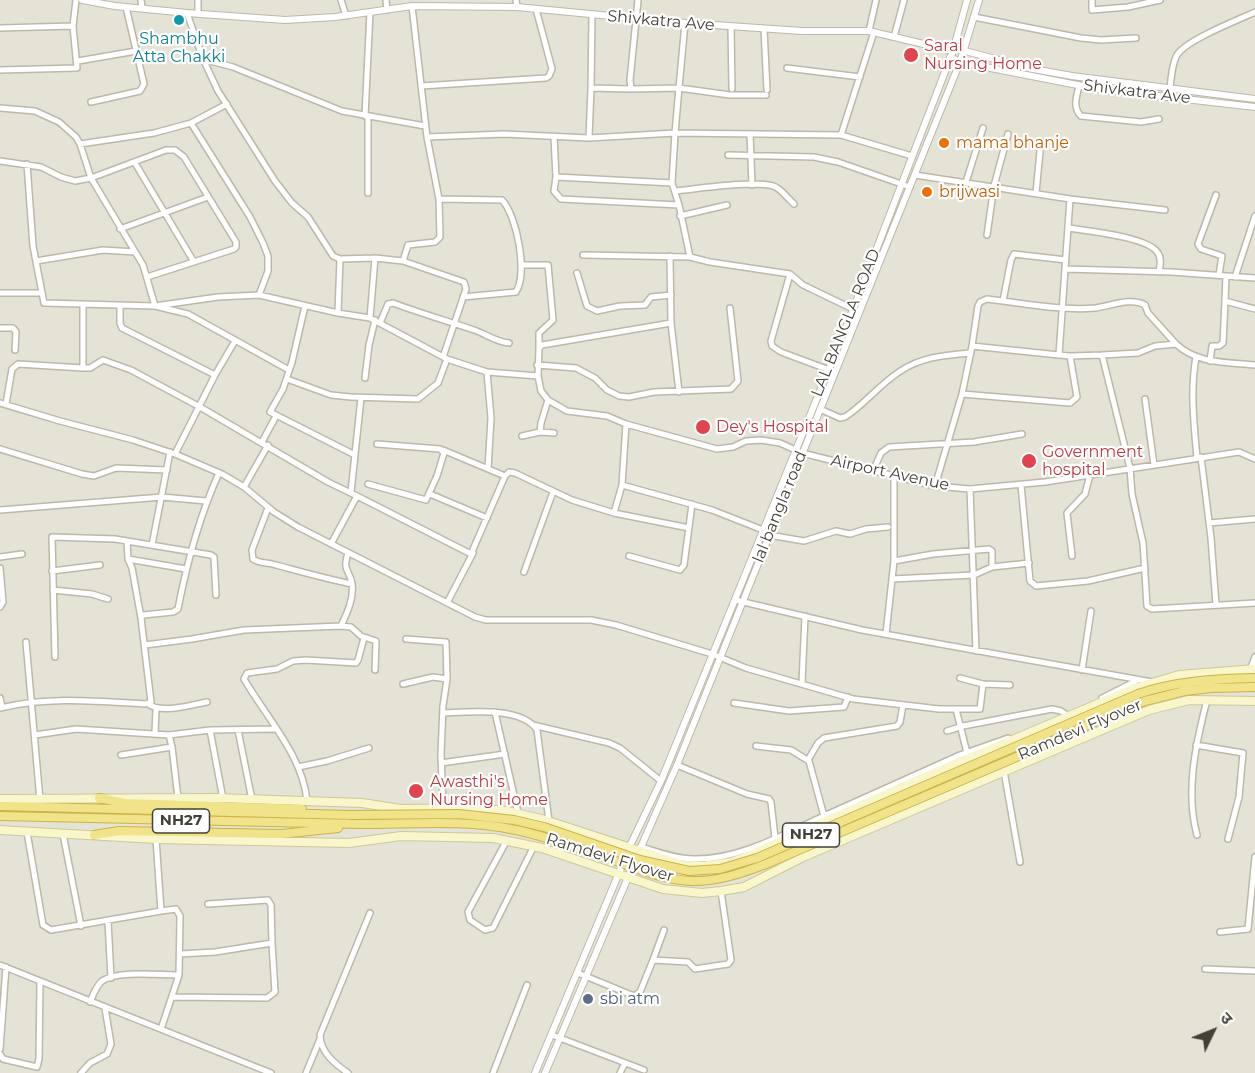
<!DOCTYPE html>
<meta charset="utf-8">
<style>
body{margin:0}
#map{position:relative;width:1255px;height:1073px;overflow:hidden;background:#f1f0e7;font-family:Montserrat,"Noto Sans Devanagari",sans-serif}
canvas{display:block}
.north{position:absolute;left:1183px;top:1001px;width:60px;height:60px;-webkit-text-stroke:4px #fff;paint-order:stroke;rotate:47deg;font-size:16px;font-weight:700;line-height:24px;text-align:center;color:#434137}
.north::after{content:'';display:block;margin:auto;width:21px;height:27px;background:#434137;clip-path:polygon(50% 0,100% 100%,50% 72%,0 100%)}
</style>
<div id="map">
<canvas width="1255" height="1073"></canvas>
<div class="north">उ</div>
</div>
<script>
const c = document.querySelector('canvas').getContext('2d');
c.lineJoin = 'round';
function fill(path, color) { c.fillStyle = color; c.fill(path, 'evenodd'); }
function strokePath(path, color, width, dash) { c.strokeStyle = color; c.lineWidth = width; c.lineCap = dash ? 'butt' : 'round'; c.setLineDash(dash || []); c.stroke(path); }
function write(font, color, halo, rows, align = 'center') {
  c.font = font + ' Montserrat,sans-serif'; c.lineWidth = 4.5; c.setLineDash([]); c.textBaseline = 'middle'; c.strokeStyle = halo; c.fillStyle = color; for (const [text, x, y, turn = 0] of rows) {
    c.save(); c.translate(x, y); c.rotate((+turn || 0) * Math.PI / 180); c.textAlign = isNaN(turn) ? turn : align; if (halo) c.strokeText(text, 0, 0); c.fillText(text, 0, 0); c.restore();
  }
}
fill(new Path2D(`
 M0,0h1255v1073h-1255z`), '#e5e3d5');
const minor = new Path2D(`
 M141,0l1,8
 M198,0v14
 M341,0l5,16
 M386,0l1,10
 M516,0l1,7
 M638,0l-8,80 1,9 48,-1 6,-65
 M1092,0v10l36,-3 32,-7
 M187,13l16,46 15,32 57,90 17,22 16,14 25,39 7,3 35,-1 28,3 61,21 2,7 -23,68
 M974,17l107,21 20,2 35,-2
 M731,27l1,62
 M0,28l73,-2
 M764,29l3,61
 M869,31l7,-31
 M894,37l10,-37
 M203,59l30,8 109,44 83,15
 M78,61l58,-10
 M787,68l73,9
 M0,70l77,-2 -4,-42 3,-26
 M1079,85c-2,11 -7,22 2,31l60,6 18,-3
 M421,86l125,-8 3,-2 3,-7 -16,-60
 M591,88l1,-74
 M631,89l-40,-1 -2,50 86,-5 4,-45 51,7h36
 M1169,96c2,-12 2,-31 8,-41 9,-15 61,-35 78,-43
 M91,102l49,-11 4,-7 -18,-77
 M0,108l35,3 24,11 17,15 4,7 11,34 52,87 12,41 63,-9 41,-2 79,18 32,5 77,41 40,13 51,4 3,15 7,9 19,11 40,5 19,8 91,25 16,-2 13,-6 15,-1 19,3 22,10 133,33 35,3 75,-7 194,-30 16,7
 M365,116l5,-104
 M191,123l59,94 13,26 5,13v15l-9,24
 M750,134l2,51
 M841,135l33,-103
 M427,137l77,-3 85,4
 M554,137l2,40 -2,14 7,8 118,6
 M80,144l74,-11 37,-10 36,-19
 M728,155l86,2 24,5 72,25
 M0,161l41,6 20,10 14,4 16,-3 75,-28h9l9,7 52,85v5l-2,2 -87,28
 M135,163l59,99
 M27,164l6,82 11,57 111,3 33,8 101,56
 M915,175l155,24 -5,70
 M556,177l116,6
 M966,182l17,-54
 M675,191c22,-2 79,-11 98,-5 8,2 15,13 21,18
 M368,193v-77
 M1036,193l5,-52
 M1216,195l-18,49 3,5 21,7 -3,19
 M439,199l63,1c15,16 26,73 14,92l-53,5
 M1070,199l95,11
 M680,216l47,-11
 M1069,228c19,3 80,9 89,25 4,6 2,13 1,19
 M120,229l88,-32
 M987,235l7,-49 14,-52
 M583,255l107,2
 M670,256l1,67 8,69
 M36,261l67,-11 32,2
 M403,261l5,-16 27,-3 5,-5 -1,-38 -12,-62 -15,-131
 M521,265h27l5,55 -14,13v14
 M577,273l10,33 10,5 23,-5 25,-1 6,-8 20,-2
 M790,274l-19,67 1,5 9,6 51,19
 M1226,276l-1,25 30,8
 M1235,277l20,-61
 M0,293h41
 M1003,301l8,-41 3,-6 52,6
 M120,306v17l2,5 93,47
 M305,306l-13,56 -9,27 -13,23 85,43
 M859,312l-56,-27 -13,-11 -80,-12 -20,-5 -11,-52 -7,-22 3,-50 166,2 71,21
 M338,313l2,-54
 M370,318l5,-60
 M380,323l8,-19 5,-1c27,10 54,18 81,27 12,4 22,12 35,13
 M0,328h13l3,4 -1,18
 M972,346l6,-40 2,-4 7,-3c36,4 72,12 108,9 16,-2 36,-11 50,-3l3,8 28,31
 M1102,355l36,-2 17,-7 21,-2c21,20 51,18 79,21
 M1070,356l32,-1 28,113 2,26 11,49 4,63 5,3 103,-6
 M1196,357c-6,34 -2,67 1,101
 M1210,361l2,-15h7l4,-3 2,-42
 M537,365l39,3 19,10 12,12 12,6 10,1 25,-5 77,-3 7,-8 -8,-73
 M83,368v-63
 M487,372l4,46 -3,51
 M538,376l1,-28 3,-3 129,-22
 M365,378l4,-33 6,-25
 M287,379l44,16 20,2 67,2 20,-16 9,-24
 M962,394l108,9 7,-6 -7,-41 -11,-1
 M1145,399l9,66
 M548,400l-7,23 -1,9 14,1
 M0,403l60,18 73,19 42,14 47,20 22,13 30,25 24,15 177,90 11,3h105l25,5 96,29 34,14 107,31 86,10h41l3,-25 -23,-6
 M6,404l6,-35 6,-5 65,4h7l13,-8 28,10 69,37 128,75 29,14 -26,48
 M820,409l20,9 5,-1c20,-13 34,-32 54,-45 21,-15 47,-17 72,-19
 M522,436l18,-4
 M262,442l14,-26
 M0,449l82,25 12,2 22,-8 51,2
 M443,450l62,26
 M175,454l40,-79 20,-34
 M1201,457l10,81 5,67
 M873,471l8,-18 8,-6 85,-5 48,-8
 M368,484l58,16 11,-24 7,-23 -4,-4 -63,-5
 M622,485l4,-61
 M1021,485l9,96 6,5 52,-5 57,-13
 M935,486l27,-92 10,-48 87,9 6,-86 106,3 84,6
 M244,487l24,-42
 M970,489l6,162
 M351,492l10,-94
 M430,494l57,24
 M357,496l114,58 34,-78 4,-4 6,1 57,27 42,13 75,15
 M268,508l-16,42 1,9c7,5 15,3 23,6 26,7 50,14 76,19
 M0,510l162,-13 44,4
 M614,513l8,-28 90,25 51,20
 M1209,523l46,-4
 M769,535l35,6 32,-10 14,3 16,-5 22,-2
 M127,541l1,18 58,10
 M152,545l18,-93
 M629,556l51,14 4,-5 8,-61
 M1072,556l-5,-43 18,-19 5,-19
 M0,557l22,-3
 M128,559l4,9 9,50
 M894,561l39,-7 56,-5 3,2v16
 M0,568l3,34 -3,5
 M52,571l48,-6
 M524,572l29,-80
 M892,579l82,-4 18,-8 37,-4
 M53,590l39,4 16,5
 M735,600l127,30 290,52
 M447,603l26,-50
 M341,626l10,1 10,9 15,5 -1,29
 M886,634l8,-73v-85
 M406,639l40,3 1,37 -4,27 -2,48 2,54
 M26,642l14,158
 M145,645l47,-6 52,-9 97,-4c6,-13 13,-27 11,-42 -2,-15 -10,-11 -4,-31
 M55,657l-3,-120 63,2 96,16 3,2 2,38
 M1082,670l9,-59
 M1250,670l5,-13
 M802,683l3,-67
 M403,684l30,-7 14,2
 M983,684l27,1
 M0,698l2,9
 M1102,698l34,-17
 M734,703l55,8 55,-4 4,-10
 M148,704c14,10 42,1 59,-2
 M0,708c48,-12 97,-7 145,-4l6,-2 -10,-84 2,-3 30,-3 5,-3c9,-47 21,-92 41,-136
 M956,709l11,44
 M495,712l23,101
 M443,713c25,-1 79,-7 94,17l12,91
 M533,725l76,18 11,5 41,33
 M210,730l65,-1
 M238,730l14,70
 M947,731l16,-5 89,-17 9,2 6,4
 M155,734l1,-26
 M35,735l41,-6 93,6
 M1196,745l47,8 -4,44 -11,42
 M121,755l51,-8
 M808,760l10,-17 6,-5 73,-12 3,-4 3,-17
 M441,763l64,-9
 M677,765l70,29 22,5 2,3 4,36
 M298,767l29,-6 42,-13
 M1004,771l16,91
 M178,798l-6,-51 -3,-12 41,-5 13,69
 M307,801c-4,-45 -41,-84 -63,-122l3,-6 30,-4 16,-8 13,-1 50,3 2,-3 6,-22
 M824,816l136,-61 48,-17
 M27,832l16,93 8,5 110,-19
 M63,834l18,92
 M1197,835c-12,-44 -1,-92 10,-135
 M156,839l5,72 15,-2 4,7 -1,59 -18,54
 M507,840l-39,72 2,8 15,10 8,-2 41,-82
 M641,847c17,5 35,12 53,12 45,1 90,-25 130,-43l-15,-55 -18,-11 -35,-4
 M208,904l60,-4 3,5 1,38
 M108,921l3,57
 M1220,932l28,-3 7,-72
 M653,960l11,-30
 M0,965l271,108
 M1205,969l50,2
 M578,973l56,23 6,-4 13,-32 35,2 7,7 33,-5 3,-4 -10,-69
 M172,997l95,1 8,-6 -3,-49 -57,9 -35,2
 M90,1002c3,-7 6,-16 12,-21 14,-11 58,-6 77,-6
 M552,1035l92,35
 M0,1049l6,-82
 M0,1054l3,5 34,8 2,-8 1,-78
 M81,1073l9,-10 17,-9 4,-10 -6,-36
 M306,1073l14,-34
 M348,1073c-13,-9 -28,-21 -28,-38l50,-122
 M493,1073l34,-88
 M620,1073l5,-10`);
const tertiary = new Path2D(`
 M82,0l33,6 72,7 98,7 50,-3 77,-11 105,1 168,16 117,8h67l84,20
 M954,48l79,21 39,7 183,23
 M950,57l10,5 138,27 157,18
 M627,852l34,-71 192,-471 100,-259 14,-51
 M535,1073l89,-212
 M545,1073l96,-226 36,-82 283,-703 19,-62`);
const secondary = new Path2D(`
 M0,799l217,-1 145,5 39,6 76,-1 30,3 38,9 138,45 20,1 29,-4 16,-6 172,-77 215,-91 44,-13 76,-6
 M0,830l156,9 193,4 52,-7 92,2 49,10 121,41 39,4 19,-2 23,-4 59,-30 346,-147 40,-10 66,1`);
const trunk = new Path2D(`
 M99,798l26,5 177,6
 M0,806l350,9
 M0,816l361,8
 M94,835l25,-4 162,3 57,-6`);
strokePath(minor, '#bcb9aa', 8);
strokePath(tertiary, '#bcb9aa', 8);
strokePath(secondary, '#ccc89b', 10);
strokePath(trunk, '#cbb347', 10);
strokePath(minor, '#fff', 5);
strokePath(tertiary, '#fff', 6);
strokePath(secondary, '#f8f6ca', 8);
strokePath(trunk, '#f0e38a', 8);
const trunkBridge = new Path2D(`
 M350,815l109,-1 55,6 30,7 96,33 49,11 31,-2 37,-11 381,-164c38,-13 77,-15 117,-16
 M361,824c51,0 105,-5 155,6 34,7 67,20 100,31 24,9 49,19 75,20 26,1 51,-8 75,-17l260,-111 97,-44 22,-8 40,-10 26,-3 44,-1`);
strokePath(trunkBridge, '#cbb347', 10, []);
strokePath(trunkBridge, '#f0e38a', 8);
for (const [x, y, r, color] of [
 [179,20,6,"#0f9aa8"],
 [911,55,8,"#e0444e"],
 [944,143,6,"#e8710a"],
 [927,192,6,"#e8710a"],
 [703,427,8,"#e0444e"],
 [1029,461,8,"#e0444e"],
 [416,791,8,"#e0444e"],
 [588,999,6,"#5c6f8a"]
]) { const dot = new Path2D(); dot.arc(x, y, r, 0, 2 * Math.PI); c.fillStyle = color; c.fill(dot); strokePath(dot, '#fff', 2); }
for (const [x, y, w] of [
 [181,821,57],
 [811,835,57]
]) { const box = new Path2D(); box.roundRect(x - w / 2, y - 12, w, 24, 4.5); c.fillStyle = '#fff'; c.fill(box); strokePath(box, '#434137', 1.5); }
write('bold 15px', '#434137', null, [
 ["NH27",181,821],
 ["NH27",811,835]
]);
write('16px', '#434137', '#fff', [
 ["Shivkatra Ave",661,21,5],
 ["Shivkatra Ave",1137,92,7],
 ["LAL BANGLA ROAD",846,323,-68],
 ["Airport Avenue",890,473,12],
 ["lal bangla road",780,507,-68],
 ["Ramdevi Flyover",1080,730,-23],
 ["Ramdevi Flyover",610,858,17]
]);
write('16px', '#0d838f', '#fff', [
 ["Shambhu",179,39],
 ["Atta Chakki",179,57]
]);
write('16px', '#be3a42', '#fff', [
 ["Saral",924,46],
 ["Nursing Home",924,64],
 ["Dey's Hospital",716,427],
 ["Government",1042,452],
 ["hospital",1042,470],
 ["Awasthi's",430,782],
 ["Nursing Home",430,800]
], 'left');
write('16px', '#c56008', '#fff', [
 ["mama bhanje",956,143],
 ["brijwasi",939,192]
], 'left');
write('16px', '#4e5e75', '#fff', [
 ["sbi atm",600,999]
], 'left');
</script>
